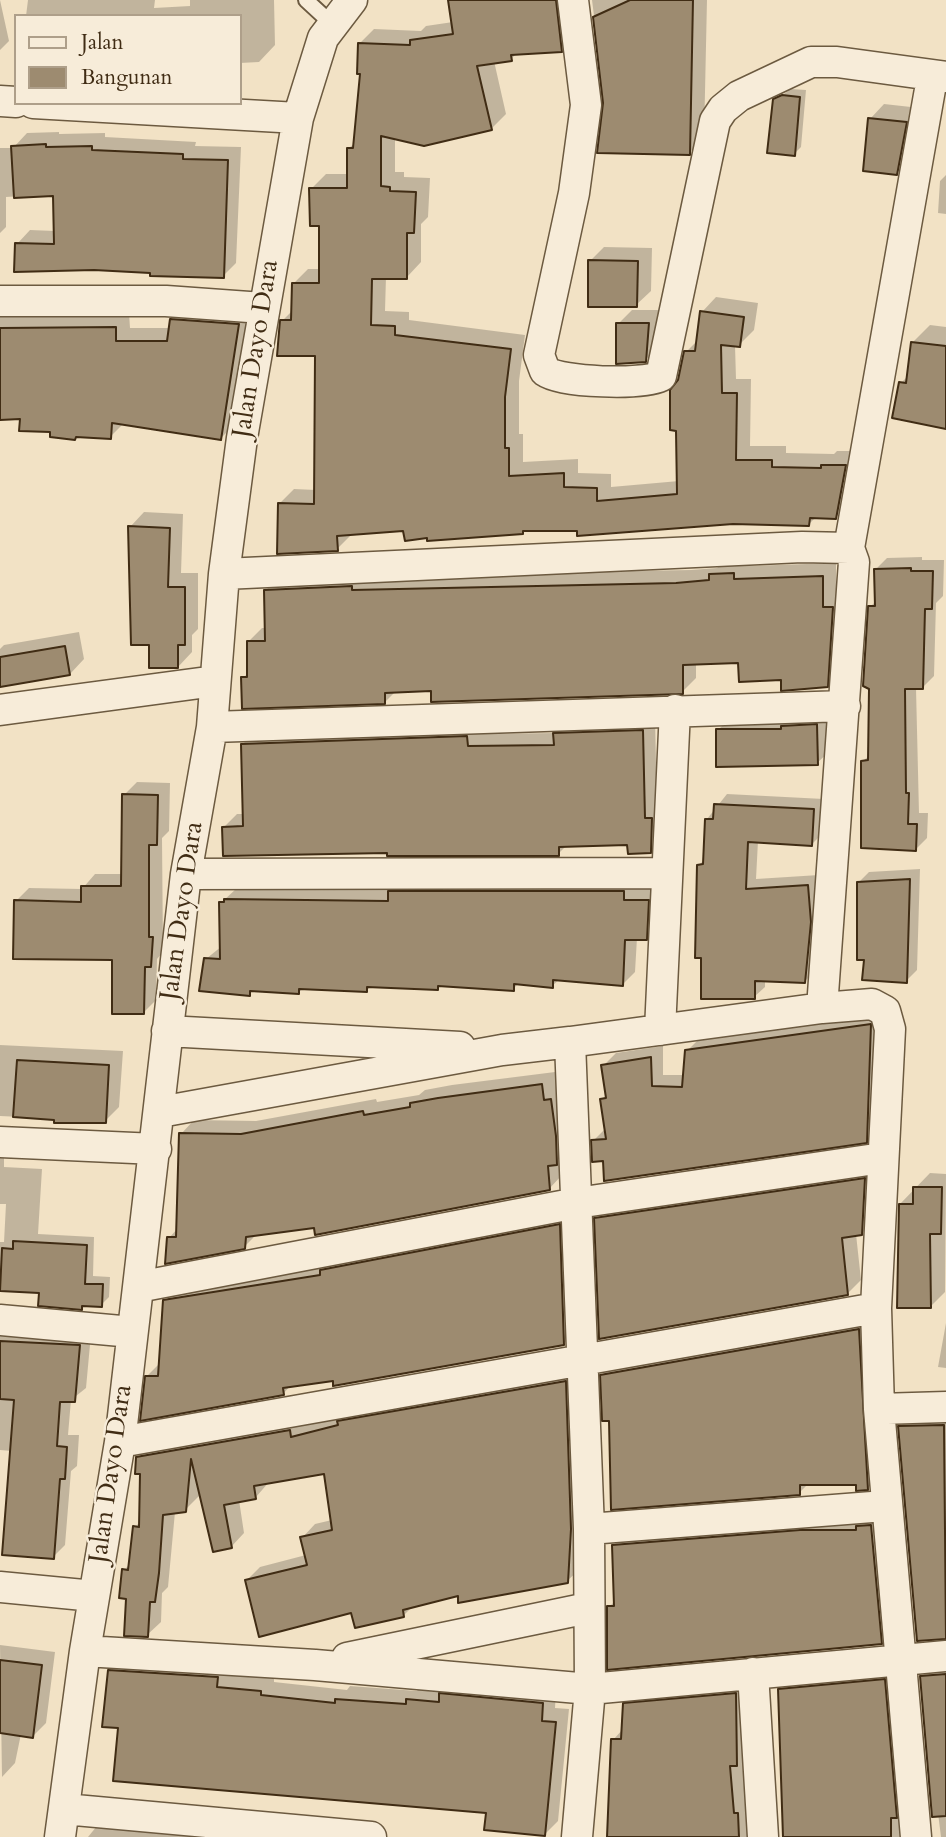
<!DOCTYPE html>
<style>
body{margin:0}
#map{position:relative;width:946px;height:1837px;overflow:hidden;background:#f2e2c5;font-family:Cardo,serif}
canvas{display:block}
.legend{position:absolute;left:14px;top:14px;width:228px;height:91px;box-sizing:border-box;background:#f7ecd9;border:2px solid #ae9f8a;margin:0;padding:9px 12px;list-style:none;font-size:21px;color:#402c14}
.legend li{display:flex;align-items:center;gap:14px;height:35px}
.legend b{width:35px;border:2px solid #ae9f8a}
</style>
<div id="map">
<canvas width="946" height="1837"></canvas>
<ul class="legend">
<li><b style="height:9px;background:#f7ecd9"></b>Jalan</li>
<li><b style="height:19px;background:#9d8b70"></b>Bangunan</li>
</ul>
</div>
<script>
const c = document.querySelector('canvas').getContext('2d');
c.lineJoin = 'round';
function fill(path, color) { c.fillStyle = color; c.fill(path, 'evenodd'); }
function strokePath(path, color, width, dash) { c.strokeStyle = color; c.lineWidth = width; c.lineCap = dash ? 'butt' : 'round'; c.setLineDash(dash || []); c.stroke(path); }
function write(font, color, halo, rows, align = 'center') {
  c.font = font + ' Cardo,serif'; c.lineWidth = 5; c.setLineDash([]); c.textBaseline = 'middle'; c.strokeStyle = halo; c.fillStyle = color; for (const [text, x, y, turn = 0] of rows) {
    c.save(); c.translate(x, y); c.rotate((+turn || 0) * Math.PI / 180); c.textAlign = isNaN(turn) ? turn : align; if (halo) c.strokeText(text, 0, 0); c.fillText(text, 0, 0); c.restore();
  }
}
fill(new Path2D(`
 M0,0l9,41 -9,9z
 M28,0h127l-1,8 36,-2v-6h84l1,45 -16,17 -19,1v-47h-214z
 M450,0h121l5,35 -15,15 -44,3 -6,6 -17,2 12,53 -15,15 -96,8v35h9v5l26,1 -2,39 -7,7v38l-14,15h-21l-1,34 24,1v8l116,15 -6,46v53h4v28l55,-3v14l33,1v13l68,-6 1,-101 6,-28 12,-12 4,-28 14,-15 42,6 -4,27 -15,15h-4l1,34h15l-1,67h36v7l48,1 3,-3h23l-10,52 -14,14h-20l-7,7 -77,-2 -304,14 -23,-7 -54,6 -14,14 -58,-45 15,-15 22,1 1,-135 -35,-34 11,-11 1,-27 14,-14h13v-45l-10,-35 15,-15h23v-26l7,-6 6,-70 -3,-28 15,-15 47,2 5,-5 27,-4z
 M592,0h115l-3,138 -15,15 -84,-50z
 M791,89l15,1 -5,57 -7,7 -19,-54z
 M884,104l36,4 -9,50 -14,15 -27,-54z
 M59,132v2l46,-1v4l91,5 -1,4 46,1 -5,116 -13,13 -129,-8 -77,-24 13,-14 25,1v-37l-49,3v30l-6,6v-85h13l14,-15z
 M946,175v39l-8,-1 2,-32z
 M604,247l48,1 -1,43 -15,14 -46,-44z
 M186,305l66,5 -17,114 -14,14 -97,-15 -14,14 -58,-7 -31,-13 -21,1v-104l129,-1 1,15h41l1,-8z
 M632,310h31l-3,36 -15,14 -27,-36z
 M930,325l16,2v100l-45,-44 8,-8 3,-32z
 M144,512l39,2 -2,59h17v56l-6,6v17l-14,15 -48,-140z
 M922,557v3h22l-1,36 -7,7 -2,73 -12,12h-6l3,125h9l-1,25 -12,12 -52,-89 7,-6v-148l6,-6 -1,-31 12,-12z
 M747,560v6l89,-3v31h10l-5,77 -14,14 -44,-6 -43,-17 -44,1v15l-14,14 -286,-1 -11,11 -142,-24 6,-6 -1,-30 14,-14h4v-38l13,-13 412,-7 26,-2 7,-7z
 M79,632l5,27 -14,15 -70,11v-36l4,-4z
 M829,713l1,38 -13,12 -99,-33 12,-12z
 M655,718l2,88 6,33 -13,13 -21,-9 -62,2 -9,9 -169,-2 -165,-25 13,-13h7l-1,-70 12,-13 224,-7 1,10 76,-1 12,-12z
 M137,782l33,1 -1,48 -7,7 1,114 -6,7 -1,41 -13,13 -29,-55 -98,-57 13,-13 53,1 13,-15h28l1,-79z
 M727,794l97,5 -1,34 -11,11 -54,-3 -2,38 63,-4 -3,95 -11,11 -40,-1v7l-11,10 -55,-132 6,-6 2,-40z
 M920,869l-3,101 -11,11 -48,-98 11,-11z
 M402,879h234v9h24l-1,37 -13,13h-9l-2,34 -12,12 -63,-5 -8,7 -33,-3 -6,6 -72,-5 -4,4 -65,-3 -6,6 -63,-3 -5,5 -45,-3 -4,4 -43,-35 16,-13 -1,-43 17,-16 155,2z
 M882,1013l-3,115 -13,13h-273l13,-13 -4,-29 6,-5 -5,-28 13,-13 47,-7v29h22l2,-24 12,-12z
 M0,1045l123,6 -4,56 -14,14 -105,-5z
 M555,1072l7,103 -13,14 -291,44 -14,14 -75,-9 9,-10 3,-94 13,-14 62,1 120,-22 1,3 42,-7 6,-5 27,-5z
 M0,1156h4v11l38,2 -4,65 56,3 -1,39 17,1 -1,20 -8,8 -28,-10 -73,-10v-43h4l2,-38h-6z
 M878,1165l-3,55 -14,14h-5l5,46 -14,14 -251,-75 14,-14z
 M930,1173l16,1 -1,118 -14,14 -31,-102z
 M573,1211l4,119 -14,14 -272,41 -8,9 -136,-18 14,-14 4,-61 14,-14z
 M874,1315l9,158 -15,15 -10,-5h-49l-10,10 -197,-118 15,-15z
 M946,1323v45l-8,-1z
 M0,1330l91,4 -5,54 -15,12 -3,35h11l-2,31 -6,5 -6,74 -12,12 -41,-106 -12,-1z
 M579,1368l2,200 -14,13 -107,13 -47,12 -9,9 -51,-4 -106,-31 13,-13 46,-12 -4,-17 13,-14 17,-4 -7,-48 -56,10 -13,15 -17,3 5,33 -13,14 -30,-53 -16,16 -10,2 -7,75 -6,6 -1,29 -14,13 -19,-38 -4,-27 7,-7 4,-36 6,-6 1,-48 -5,-15 14,-14z
 M946,1413v225l-28,1 -18,-212 12,-13z
 M883,1514l10,117 -12,12 -272,-36 7,-7 -2,-55 12,-11z
 M0,1645l55,7 -9,71 -13,13 -12,-2 -6,29 -13,14z
 M124,1657l150,21v4l73,8 3,-4 67,5 4,-5 135,4 -1,18 14,1 -11,112 -13,13 -57,-22 -368,-85 -10,-56z
 M946,1662v175h-5l-20,-160 13,-13z
 M897,1668l7,169h-119l-5,-147 12,-13z
 M748,1681l1,70 -7,7 9,79h-142l4,-97 10,-11 2,-25 13,-12z
 M101,1821l119,16h-132z`), '#0003');
const building = new Path2D(`
 M448,0h108l6,52 -51,3 1,6 -35,5 15,64 -68,16 -43,-10v50l9,1v4l26,1 -2,41h-7v46h-35l-1,46 24,1v9l116,14 -6,48v51h4v28l55,-3v14l33,1v13l80,-7 -1,-63 -6,-1v-40l8,-10 6,-29h11l5,-40 44,6 -4,30 -19,-2 1,48h15l-1,67h36v7l49,1v-3h25l-10,54 -26,-1 -1,8 -76,-2 -156,12v-5h-54v3l-96,7v-3l-22,3 -2,-10 -66,5 1,15 -61,3 1,-51 36,1 1,-148h-38l3,-36h11l1,-37h27v-57h-9l-1,-38h38v-40h6l7,-74h-3l1,-31 52,2v-5l43,-6z
 M630,0h63l-3,155 -93,-2 6,-50 -10,-86z
 M782,95l18,2 -5,59 -28,-3 6,-54z
 M868,118l39,4 -10,53 -34,-4z
 M46,144v3l46,-1v4l91,4v5l45,1 -4,118 -74,-2v-3l-56,-3 -80,2 1,-29 39,1 -1,-48 -39,2 -3,-52z
 M588,260l50,1 -1,46h-49z
 M170,319l69,5 -18,116 -109,-17 -1,16 -35,-2 -1,3 -25,-3v-5l-31,-1 1,-12 -20,1v-92l116,-1v14h51z
 M616,323h33l-3,39 -30,2z
 M911,342l35,4v83l-54,-11 7,-36 7,1z
 M128,526l42,2 -2,59h17v58h-7v23h-29v-23h-18z
 M911,568v3h22l-1,38h-7l-2,80h-18l1,104h3l-1,31h9l-1,27 -55,-3v-87l7,-1 1,-71 -6,-3 5,-80h7l-1,-37z
 M734,573v6l89,-3v31h10l-5,80 -47,4v-11l-42,2 -1,-19 -55,2v29l-252,8v-11l-46,2v11l-143,5 -1,-32h6v-36h18l-1,-51 88,-4v4l324,-7 33,-3v-6z
 M65,646l5,29 -70,12v-30z
 M817,724l1,41 -102,2v-38h65v-3z
 M643,730l2,88h7l-1,35 -23,1 -1,-9 -68,2v9h-172v-3l-164,3 -1,-29 21,-1 -2,-82 226,-8 1,10 86,-1 -1,-12z
 M122,794l36,1 -1,50h-8v92h4l-2,30h-6l-1,47h-32v-54l-99,-1 1,-59 67,2v-16h40z
 M714,804l100,5 -2,37 -64,-4 -2,47 62,-4 3,37 -6,61 -50,-2v18h-54v-41h-6l2,-93 6,-1 2,-45h8z
 M910,879l-3,104 -45,-3 2,-20h-7v-78z
 M388,891h236v9h25l-2,40h-22l-2,46 -70,-6v8l-39,-4v7l-76,-5v4l-71,-3v5l-68,-3v5l-49,-3v5l-51,-5 5,-33 16,1 -1,-57h5v-3l164,2z
 M871,1024l-4,119 -263,38 -1,-20 -11,1 -1,-22 15,-1 -6,-40 6,-1 -5,-33 50,-8 1,29 30,1 3,-37z
 M17,1060l92,5 -3,58h-52v-3l-41,-3z
 M542,1084l2,16 7,-1 5,37 1,29 -9,1 2,24 -235,45 -1,-7 -68,9 -1,12 -80,15 2,-27h9l3,-104 62,1 122,-23 1,4 46,-8v-4l28,-5z
 M865,1178l-3,57 -20,3 6,57 -249,44 -5,-121z
 M913,1187h29l-1,47h-11l1,74h-34l2,-104h14z
 M560,1224l4,121 -231,41v-5l-50,7 1,7 -144,26 5,-45h13l5,-76 157,-25v-5z
 M13,1241l74,4 -2,39h18l-1,23 -20,-1v4l-44,-4 1,-13 -39,-2 2,-43 11,1z
 M859,1329l9,161 -12,1v-6h-56v10l-189,15 -2,-89h-7l-2,-46z
 M0,1341l80,4 -5,57h-15l-3,44 10,1 -2,32h-5l-6,80 -52,-4 12,-155 -14,-1z
 M566,1381l5,148 -3,54 -110,20v-7l-55,14 1,7 -49,11 -4,-15 -92,24 -14,-57 62,-15 -7,-28 32,-7 -8,-56 -70,12 2,13 -32,6 8,43 -19,4 -22,-93 -5,53 -23,3 -4,58 -4,29h-5l-2,35 -24,-1 2,-37 -7,-1 3,-29 6,1 5,-44 6,1 1,-53h-5l1,-17 154,-27 1,7 47,-12 -1,-4z
 M944,1425l2,214 -29,2 -19,-215z
 M871,1525l11,119 -275,26v-64h7l-2,-61 188,-15h56v-4z
 M0,1660l42,5 -9,73 -33,-5z
 M108,1670l110,7 -1,10 44,4v4l74,8v-4l71,5v-5l33,3v-9l104,10 -1,18 14,1 -11,114 -61,-6 2,-17 -373,-32 5,-53 -16,-1z
 M946,1674v142l-14,1 -12,-141z
 M885,1679l12,139h-6v19h-108l-5,-148z
 M736,1693l1,73h-7l4,47h4l1,24h-132l4,-98h10l2,-36z`);
fill(building, '#9d8b70');
strokePath(building, '#402c14', 2);
const service = new Path2D(`
 M306,0l26,24`);
const minor = new Path2D(`
 M573,0l13,105 -12,88 -35,162 6,16c17,12 97,14 116,5l54,-255 8,-12 16,-13 72,-34h26l109,15
 M0,101l16,1
 M33,103l265,15
 M0,301h166l97,7
 M849,548l83,-470
 M224,574l578,-27 47,1 5,14 -32,446
 M0,710l215,-29
 M212,727l633,-21
 M186,874l481,-1
 M660,1030l15,-320
 M167,1031l293,16
 M570,1042l252,-34 50,-4 13,7 5,18 -14,279 3,101 37,428
 M160,1112l342,-62 68,-8 19,487 1,160 -13,148
 M0,1142l156,7
 M138,1287l439,-84 305,-45
 M0,1320l132,12
 M879,1409l67,-2
 M120,1442l756,-134
 M589,1529l296,-23
 M0,1587l94,9
 M85,1651l230,14 275,24 356,-33
 M347,1658l241,-50
 M753,1673l10,164
 M64,1809l307,28
 M60,1837l25,-186 35,-209 66,-568 26,-147 12,-153 18,-136 56,-320 25,-80 29,-38`);
strokePath(service, '#6c5a40', 18);
strokePath(minor, '#6c5a40', 33);
strokePath(service, '#f7ecd9', 14);
strokePath(minor, '#f7ecd9', 30);
write('26px', '#402c14', '#f7ecd9', [
 ["Jalan Dayo Dara",257,349,-81],
 ["Jalan Dayo Dara",183,911,-82],
 ["Jalan Dayo Dara",112,1474,-82]
]);
</script>
